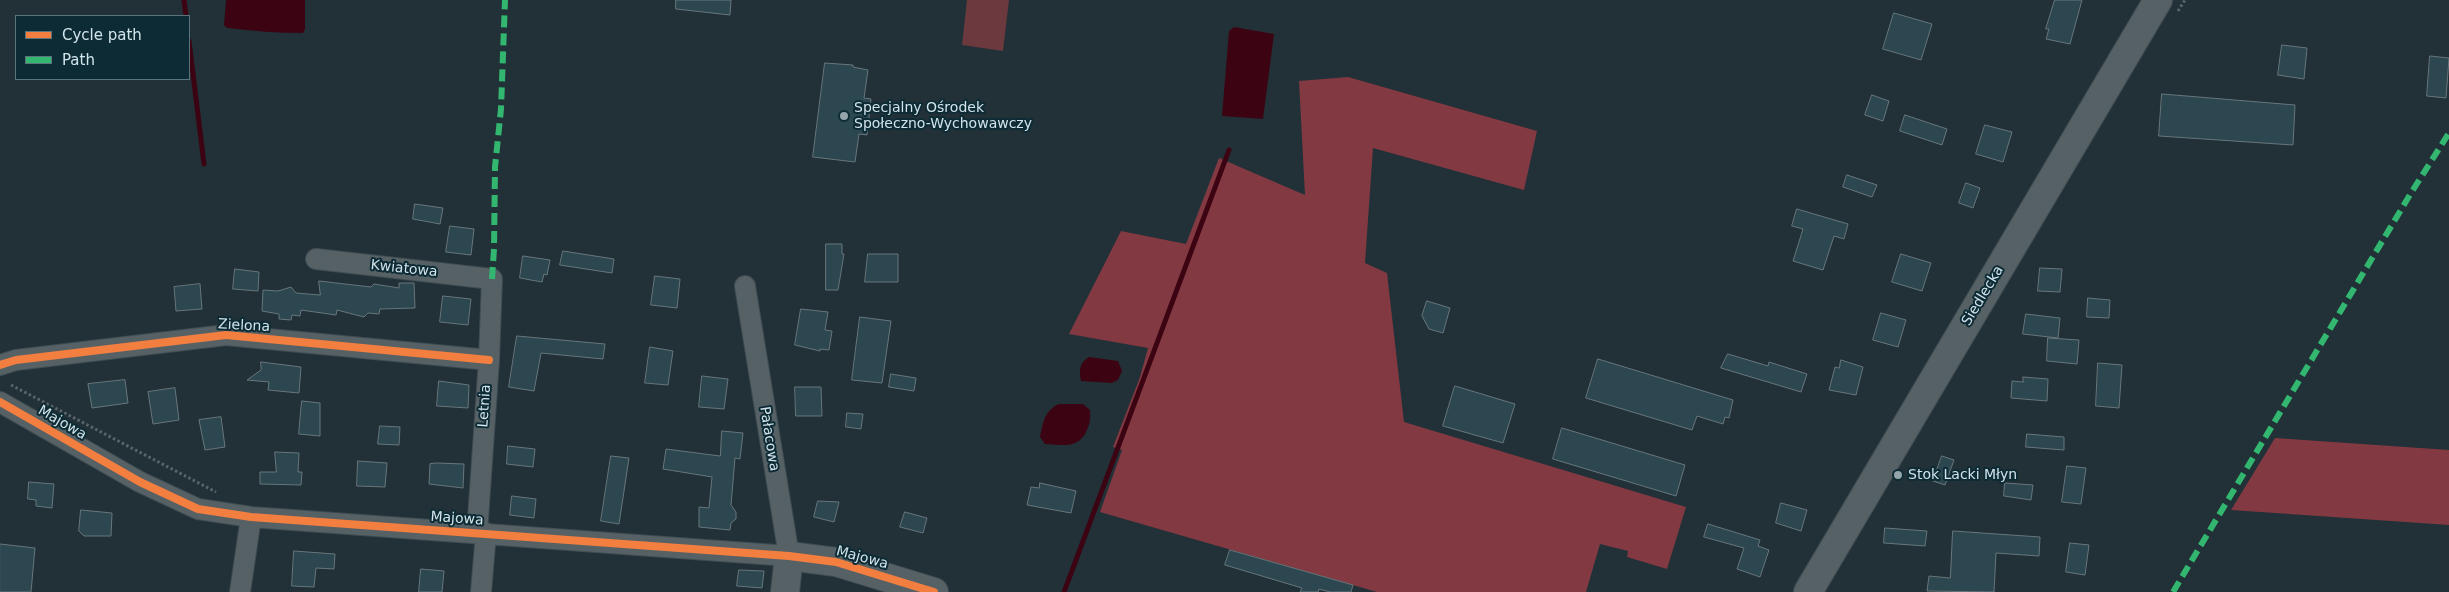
<!DOCTYPE html>
<meta charset="utf-8">
<style>
body{margin:0}
#map{position:relative;width:2449px;height:592px;overflow:hidden;background:#213137;font-family:"DejaVu Sans",sans-serif}
canvas{display:block}
.legend{position:absolute;left:15px;top:15px;width:175px;height:65px;box-sizing:border-box;background:#0d2b35;border:1px solid #5c757d;margin:0;padding:6px 9px;list-style:none;font-size:15px;color:#d2e3ea}
.legend li{display:flex;align-items:center;gap:10px;height:25px}
.legend b{width:25px;border:1px solid #5c757d}
</style>
<div id="map">
<canvas width="2449" height="592"></canvas>
<ul class="legend">
<li><b style="height:6px;background:#f27e40"></b>Cycle path</li>
<li><b style="height:6px;background:#33b770"></b>Path</li>
</ul>
</div>
<script>
const c = document.querySelector('canvas').getContext('2d');
c.lineJoin = 'round';
function fill(path, color) { c.fillStyle = color; c.fill(path, 'evenodd'); }
function strokePath(path, color, width, dash) { c.strokeStyle = color; c.lineWidth = width; c.lineCap = dash ? 'butt' : 'round'; c.setLineDash(dash || []); c.stroke(path); }
function write(font, color, halo, rows, align = 'center') {
  c.font = font + ' "DejaVu Sans",sans-serif'; c.lineWidth = 4; c.setLineDash([]); c.textBaseline = 'middle'; c.strokeStyle = halo; c.fillStyle = color; for (const [text, x, y, turn = 0] of rows) {
    c.save(); c.translate(x, y); c.rotate((+turn || 0) * Math.PI / 180); c.textAlign = isNaN(turn) ? turn : align; if (halo) c.strokeText(text, 0, 0); c.fillText(text, 0, 0); c.restore();
  }
}
fill(new Path2D(`
 M967,0h42l-6,51 -41,-6z`), '#6b393e');
fill(new Path2D(`
 M1348,77l189,54 -13,59 -151,-42 -8,115 22,10 17,149 282,85 -19,62 -40,-12 1,-6 -28,-7 -14,48h-209l-277,-80 22,-62 -9,-3 27,-70 8,-29 -79,-14 52,-103 65,13 33,-86 86,37 -6,-114z
 M2275,438l174,12v75l-218,-15z`), '#823942');
fill(new Path2D(`
 M226,0h79v29l-2,4c-26,0 -50,-2 -76,-5l-3,-3z
 M1234,27l40,7 -11,85 -41,-3 7,-85z
 M1089,357l29,4 4,10 -4,9 -6,3 -31,-2c-2,-11 -2,-18 8,-24z
 M1059,404h24l7,6c1,7 0,13 -3,20 -8,19 -24,15 -42,14l-5,-7c3,-14 4,-26 19,-33z`), '#3c0412');
strokePath(new Path2D(`
 M184,0l2,16
 M189,41l15,123
 M1064,592l165,-442`), '#3c0412', 5);
const building = new Path2D(`
 M676,0h55l-1,15 -54,-6z
 M2055,0h27l-12,44 -24,-5 3,-10h-3z
 M1894,13l38,11 -11,36 -38,-11z
 M2282,45l25,3 -3,31 -26,-4z
 M2430,56l19,2 -3,40 -19,-2z
 M825,63l28,2v2l15,3 -4,28 7,1 -4,36 -8,-1 -4,28 -42,-5z
 M2162,94l133,11 -2,40 -134,-9z
 M1872,95l17,6 -6,20 -18,-6z
 M1905,115l42,14 -5,16 -42,-14z
 M1985,125l27,7 -9,30 -27,-8z
 M1847,175l30,10 -5,12 -29,-10z
 M1966,183l14,5 -7,20 -14,-5z
 M415,204l28,4 -3,16 -27,-5z
 M1797,209l51,15 -4,15 -10,-3 -11,34 -30,-9 10,-32 -11,-3z
 M450,226l24,3 -3,26 -25,-3z
 M826,244h16v10h2l-6,36h-12z
 M563,251l51,8 -2,14 -52,-8z
 M868,254h30v28h-33z
 M1901,254l30,9 -9,28 -30,-9z
 M523,256l27,4 -3,15 -3,-1 -2,8 -22,-4z
 M2040,268l22,1 -2,23 -22,-1z
 M235,269l24,3 -1,19 -25,-2z
 M655,276l25,3 -3,29 -26,-3z
 M319,281l52,6 3,-3 25,4v-5h15l1,25 -35,1 -1,5 -11,-1 -4,4 -27,-7 -1,5 -35,-5 -1,6 -8,-1 -1,5 -12,-1v-5l-17,-3 1,-21 15,1 13,-4 5,6 24,2z
 M200,284l2,25 -26,2 -2,-24z
 M443,296l28,3 -3,26 -28,-3z
 M2088,298l22,2 -1,18 -22,-1z
 M1427,301l23,7 -7,25 -14,-4 -7,-13z
 M801,309l27,3 -3,18 7,1 -3,19 -9,-1v2l-25,-6z
 M1881,313l25,7 -8,27 -25,-7z
 M2026,314l34,4 -2,20 -35,-4z
 M860,317l31,4 -9,62 -30,-3z
 M517,336l88,8 -2,15 -62,-6 -7,38 -25,-4z
 M2048,338l31,2 -2,24 -30,-3z
 M650,347l23,4 -5,34 -23,-2z
 M1728,354l40,12 1,-4 38,12 -6,18 -80,-24z
 M1598,359l135,41 -4,18 -4,-1 -2,7 -26,-8 -5,14 -106,-32z
 M1841,360l22,7 -7,28 -27,-5 6,-23 4,1z
 M261,362l40,5 -2,26 -31,-3 1,-8 -22,-2 14,-10z
 M2098,363l24,2 -3,43 -23,-2z
 M891,374l25,4 -2,13 -25,-4z
 M702,376l26,3 -4,30 -25,-2z
 M2023,377l25,2 -1,22 -36,-3 1,-17 11,1z
 M125,380l3,23 -36,5 -4,-24z
 M439,381l30,4 -1,23 -31,-2z
 M1455,386l60,18 -12,39 -60,-17z
 M795,387h26l1,29h-26z
 M175,388l4,32 -26,4 -5,-32z
 M302,401l18,2v33l-21,-2z
 M847,413l16,1 -2,15 -15,-2z
 M221,417l4,30 -20,3 -6,-30z
 M380,426l20,1 -1,18 -21,-1z
 M1562,428l123,37 -9,31 -123,-37z
 M722,431l21,2 -3,26 -5,-1 -4,47 5,7v7l-5,4 -1,7 -31,-3v-20l10,1 3,-31 -49,-8 3,-20 54,7z
 M2027,434l37,3v13l-38,-3z
 M508,446l27,3 -2,18 -26,-3z
 M275,452l24,1 -1,19h4l-1,13 -41,-1v-12h16z
 M611,456l18,2 -10,66 -18,-3z
 M1942,456l12,4 -9,25 -12,-4z
 M358,461l29,2 -2,24 -28,-1z
 M437,463l27,1 -1,24 -34,-4 1,-20z
 M2067,466l19,2 -5,36 -19,-2z
 M29,482l25,2 -2,24 -16,-2v-6l-8,-1z
 M1040,483l36,8 -5,22 -44,-8 4,-18 8,1z
 M2005,483l28,2 -2,15 -27,-4z
 M512,496l24,3 -2,19 -24,-3z
 M818,501l21,1 -5,20 -20,-5z
 M1781,503l26,7 -6,21 -25,-8z
 M81,510l31,3 -1,23h-27l-5,-5z
 M905,512l22,6 -4,15 -23,-6z
 M1708,524l52,16 -2,6 11,4 -9,27 -23,-8 7,-21 -40,-11z
 M1885,528l42,3 -2,15 -41,-3z
 M1953,531l87,6 -1,19 -43,-3 -2,39 -67,-1 2,-15 21,2z
 M2070,543l19,2 -4,30 -19,-3z
 M0,544l35,4 -4,44h-31z
 M1230,550l123,35 -2,7h-21l-11,-3 -1,3h-18l2,-4 -77,-23z
 M294,551l41,3 -1,15 -18,-1 -2,19 -22,-1z
 M421,569l23,2 -2,21h-23z
 M739,570l25,1 -2,17 -25,-2z`);
fill(building, '#2c4750');
strokePath(building, '#68767b', 1);
const street = new Path2D(`
 M316,259l176,20 -3,81 -12,173
 M0,365l16,-5 210,-25 263,25
 M0,402l140,80 58,27 53,8 538,39 -44,-270
 M240,592l11,-75
 M481,592l5,-59`);
const secondary = new Path2D(`
 M785,592l4,-36 47,6 98,30
 M1808,592l350,-592`);
strokePath(street, '#3f4c52', 22);
strokePath(secondary, '#3f4c52', 30);
strokePath(new Path2D(`
 M2178,11l7,-11
 M11,385l205,107`), '#5a6569', 3, [2.5, 2.5]);
strokePath(street, '#566165', 20);
strokePath(secondary, '#566165', 28);
strokePath(new Path2D(`
 M492,279l2,-30 1,-82 6,-58 4,-109
 M2173,592l238,-399 38,-60`), '#33b770', 6, [12, 6]);
strokePath(new Path2D(`
 M0,365l16,-5 210,-25 263,25
 M0,402l140,80 58,27 53,8 538,39 47,6 98,30`), '#f27e40', 8);
for (const [x, y, r, color] of [
 [844,116,5,"#94a5ab"],
 [1898,475,5,"#94a5ab"]
]) { const dot = new Path2D(); dot.arc(x, y, r, 0, 2 * Math.PI); c.fillStyle = color; c.fill(dot); strokePath(dot, '#0d2b35', 2); }
write('14px', '#d2e3ea', '#0d2b35', [
 ["Specjalny Ośrodek",854,108],
 ["Społeczno-Wychowawczy",854,124],
 ["Stok Lacki Młyn",1908,475]
], 'left');
write('14px', '#d2e3ea', '#0d2b35', [
 ["Kwiatowa",404,269,6],
 ["Siedlecka",1983,296,-59],
 ["Zielona",244,326,3],
 ["Letnia",485,406,-86],
 ["Majowa",62,423,30],
 ["Pałacowa",769,439,81],
 ["Majowa",457,519,4],
 ["Majowa",862,558,15]
]);
</script>
